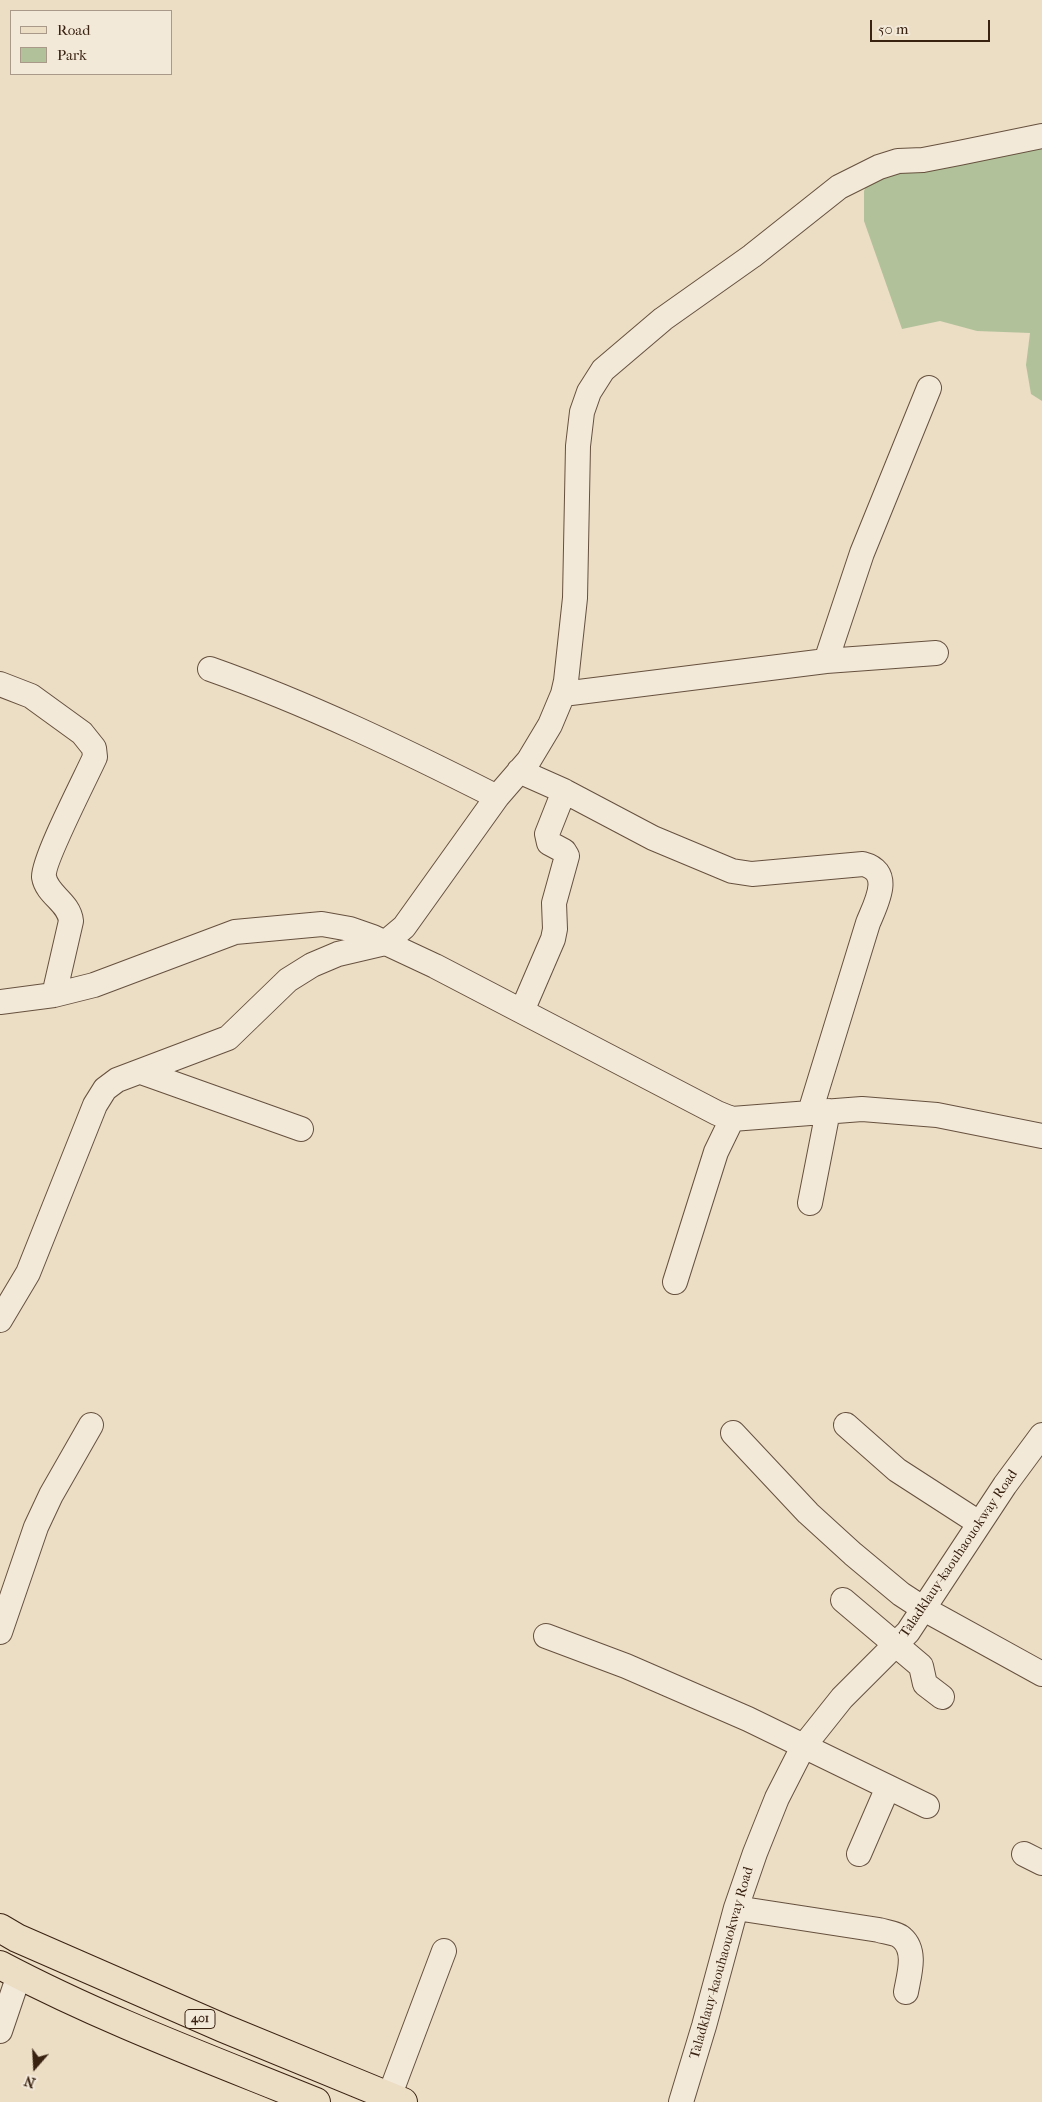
<!DOCTYPE html>
<style>
body{margin:0}
#map{position:relative;width:1042px;height:2102px;overflow:hidden;background:#ecddc5;font-family:"IM FELL French Canon",serif}
canvas{display:block}
.legend{position:absolute;left:10px;top:10px;width:162px;height:65px;box-sizing:border-box;background:#f3e9d9;border:1px solid #a99989;margin:0;padding:6px 9px;list-style:none;font-size:15px;color:#3a2211}
.legend li{display:flex;align-items:center;gap:10px;height:25px}
.legend b{width:25px;border:1px solid #a99989}
.north{position:absolute;left:10px;top:2042px;width:50px;height:50px;-webkit-text-stroke:4px #f3e9d9;paint-order:stroke;rotate:199deg;font-size:14px;font-weight:700;line-height:20px;text-align:center;color:#3a2211}
.north::after{content:'';display:block;margin:auto;width:18px;height:22px;background:#3a2211;clip-path:polygon(50% 0,100% 100%,50% 72%,0 100%)}
.scale{position:absolute;left:870px;top:20px;width:120px;height:22px;box-sizing:border-box;border:2px solid #3a2211;border-top:0;padding-left:6px;font-size:15px;line-height:18px;white-space:nowrap;color:#3a2211;-webkit-text-stroke:4px #f3e9d9;paint-order:stroke}
</style>
<div id="map">
<canvas width="1042" height="2102"></canvas>
<ul class="legend">
<li><b style="height:6px;background:#ecddc5"></b>Road</li>
<li><b style="height:14px;background:#b1c29a"></b>Park</li>
</ul>
<div class="north">N</div>
<div class="scale">50 m</div>
</div>
<script>
const c = document.querySelector('canvas').getContext('2d');
c.lineJoin = 'round';
function fill(path, color) { c.fillStyle = color; c.fill(path, 'evenodd'); }
function strokePath(path, color, width, dash) { c.strokeStyle = color; c.lineWidth = width; c.lineCap = dash ? 'butt' : 'round'; c.setLineDash(dash || []); c.stroke(path); }
function write(font, color, halo, rows, align = 'center') {
  c.font = font + ' "IM FELL French Canon",serif'; c.lineWidth = 4; c.setLineDash([]); c.textBaseline = 'middle'; c.strokeStyle = halo; c.fillStyle = color; for (const [text, x, y, turn = 0] of rows) {
    c.save(); c.translate(x, y); c.rotate((+turn || 0) * Math.PI / 180); c.textAlign = isNaN(turn) ? turn : align; if (halo) c.strokeText(text, 0, 0); c.fillText(text, 0, 0); c.restore();
  }
}
fill(new Path2D(`
 M1042,148v253l-11,-7 -5,-29 4,-32 -53,-2 -37,-10 -38,8 -38,-108v-30l9,-21z`), '#b1c29a');
const minor = new Path2D(`
 M826,661l110,-8
 M210,669c99,35 194,81 287,128
 M0,684l31,12 51,37 12,15 1,9c-9,20 -53,105 -51,120 3,18 25,25 27,44l-17,74
 M563,694l263,-33 36,-108 67,-165
 M519,771l45,20 89,47 79,33 20,3 111,-10c31,8 13,39 5,59l-58,189
 M0,1002l54,-7 40,-10 141,-53 87,-8 28,5 23,8 62,29 282,147 15,6 130,-10 75,6 105,21
 M522,1011l31,-72 2,-10 -1,-26 13,-47 -3,-5 -15,-8 -2,-9 17,-43
 M141,1072l160,57
 M810,1203l18,-92
 M675,1282l41,-130 16,-33
 M0,1320l28,-47 67,-168 10,-16 12,-9 111,-42 60,-58 24,-15 26,-11 47,-11 19,-16 93,-130 32,-37 21,-35 13,-31 3,-13 9,-83 3,-152 4,-34 7,-20 14,-22 60,-51 89,-63 87,-69 40,-20 19,-6 25,-1 36,-7 83,-17
 M846,1425l51,45 82,53
 M733,1433l75,80 45,41 48,40 23,15 118,65
 M843,1600l78,66 4,18 17,13
 M0,1632l36,-105 15,-32 40,-70
 M546,1636l80,30 122,53 179,87
 M859,1854l29,-67
 M1024,1854l18,9
 M736,1908l143,22c6,2 18,3 23,8 15,13 7,37 4,54
 M0,2031l19,-56
 M389,2097l55,-146
 M681,2102l23,-76 32,-118 19,-55 22,-55 26,-51 39,-49 66,-66 97,-147 37,-50`);
const major = new Path2D(`
 M0,1928l17,10 206,90 180,74
 M0,1965c102,54 210,94 316,137`);
strokePath(minor, '#66513e', 26);
strokePath(major, '#3a2211', 30);
strokePath(minor, '#f3e9d9', 24);
strokePath(major, '#ecddc5', 28);
for (const [x, y, w] of [
 [200,2019,30]
]) { const box = new Path2D(); box.roundRect(x - w / 2, y - 9.5, w, 19, 4); c.fillStyle = '#f3e9d9'; c.fill(box); strokePath(box, '#3a2211', 1); }
write('bold 12px', '#3a2211', null, [
 ["401",200,2019]
]);
write('14px', '#3a2211', '#f3e9d9', [
 ["Taladklauy-kaouhaouokway Road",959,1554,-56],
 ["Taladklauy-kaouhaouokway Road",722,1963,-74]
]);
</script>
